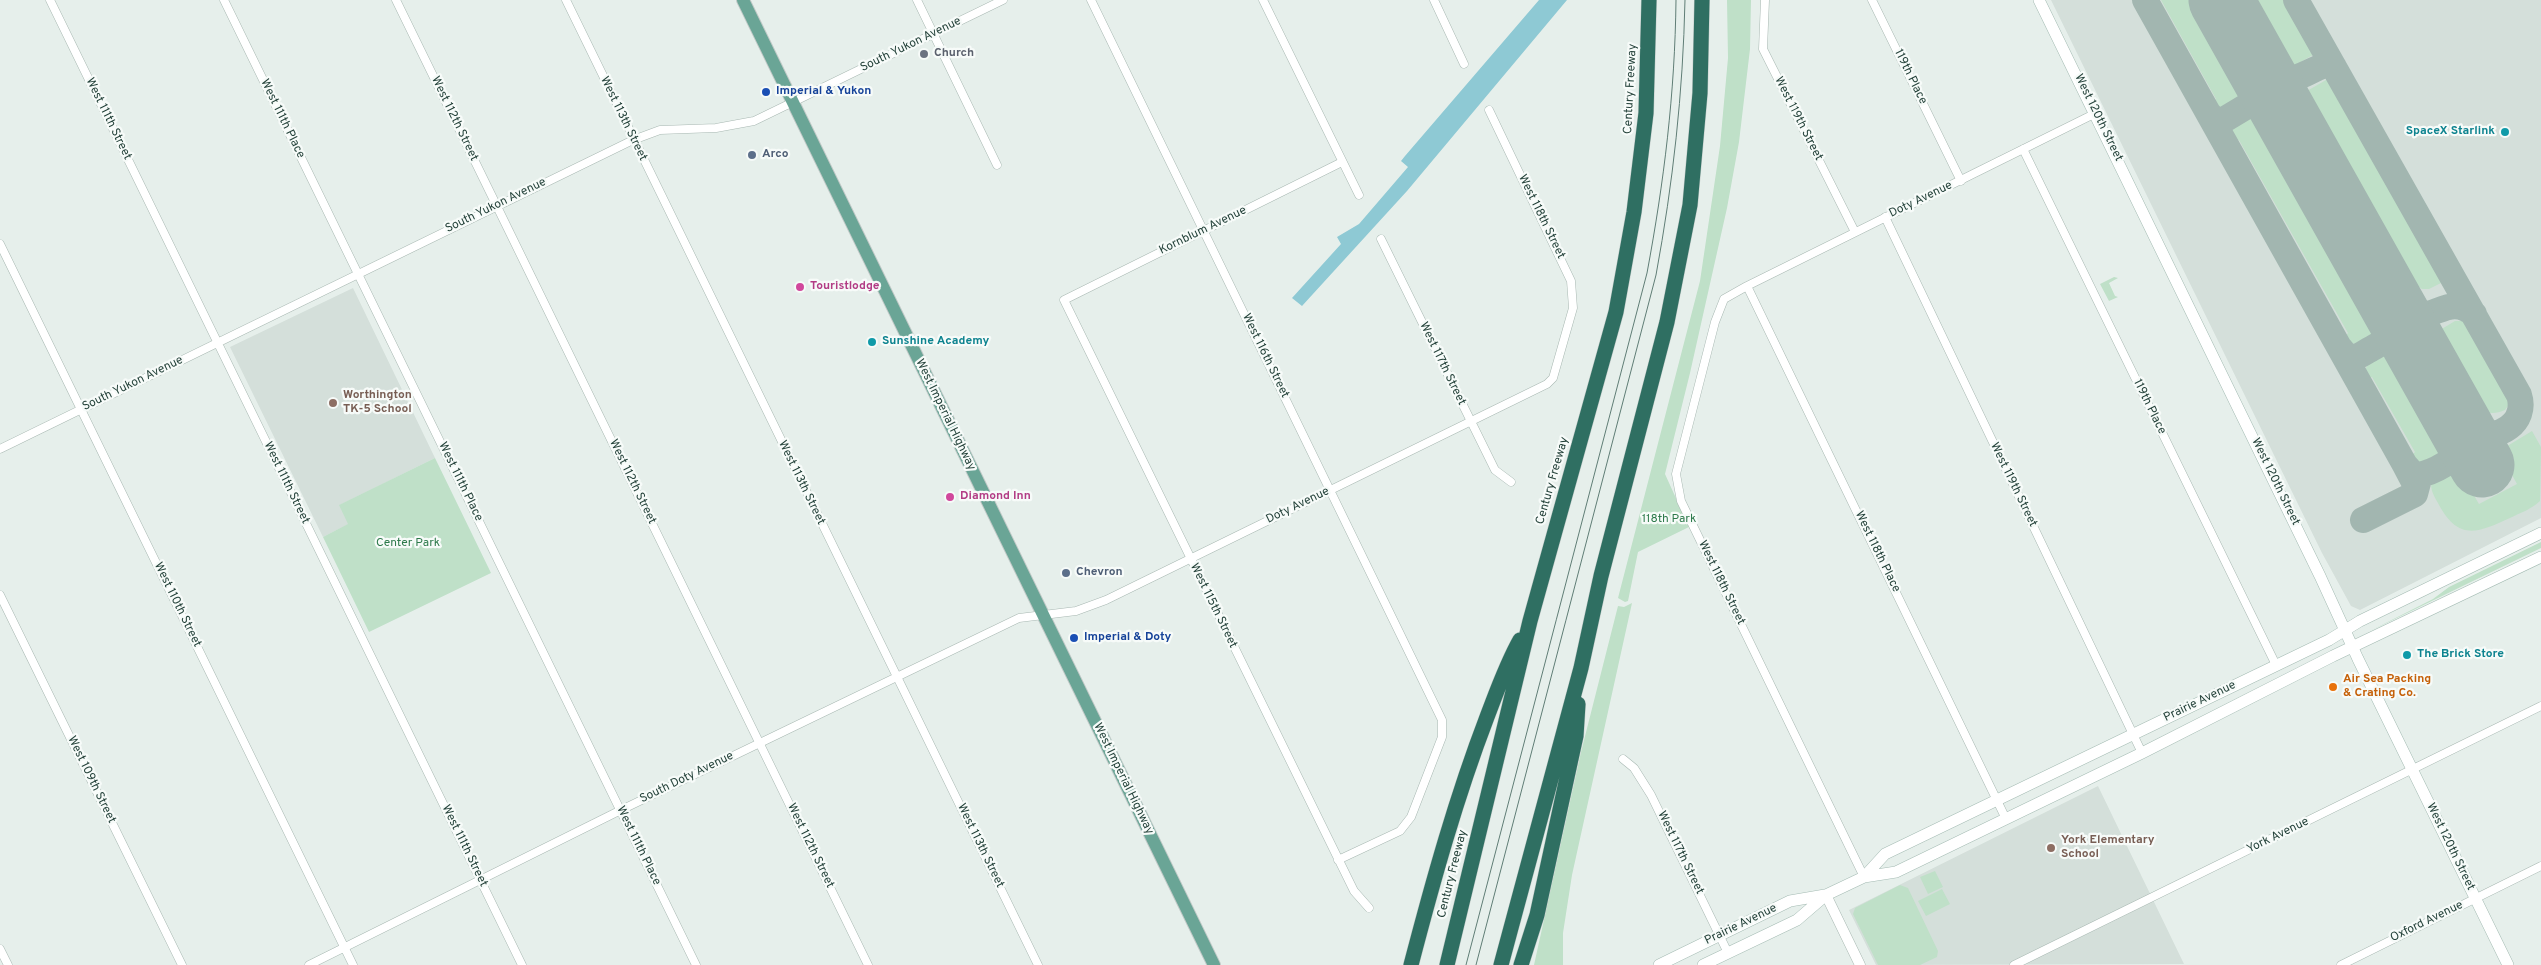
<!DOCTYPE html>
<style>
body{margin:0}
canvas{display:block;background:#e6efeb}
</style>
<canvas width="2541" height="965"></canvas>
<script>
const c = document.querySelector('canvas').getContext('2d');
c.lineJoin = 'round';
function fill(path, color) { c.fillStyle = color; c.fill(path, 'evenodd'); }
function strokePath(path, color, width, dash) { c.strokeStyle = color; c.lineWidth = width; c.lineCap = dash ? 'butt' : 'round'; c.setLineDash(dash || []); c.stroke(path); }
function write(font, color, halo, rows, align = 'center') {
  c.font = font + ' Overpass,sans-serif'; c.lineWidth = 4.5; c.setLineDash([]); c.textBaseline = 'middle'; c.strokeStyle = halo; c.fillStyle = color; for (const [text, x, y, turn = 0] of rows) {
    c.save(); c.translate(x, y); c.rotate((+turn || 0) * Math.PI / 180); c.textAlign = isNaN(turn) ? turn : align; if (halo) c.strokeText(text, 0, 0); c.fillText(text, 0, 0); c.restore();
  }
}
fill(new Path2D(`
 M2051,0h490v518l-181,92 -9,-4 -29,-53z
 M353,288l82,170 -95,47 9,19 -26,13 -93,-190z
 M2098,786l86,178 -308,1 -27,-55z`), '#d4dfda');
fill(new Path2D(`
 M1727,0h24l-1,49 -11,93 -12,66 -37,165 -25,101 24,53 -51,25 -10,49 -3,1 -7,-4 82,-317 20,-135 8,-88z
 M2161,0h30l50,91 5,-2c3,13 -18,24 -29,18l-4,-6 3,-2z
 M2253,0h33l28,50 -1,5 -18,10 -6,-1z
 M2326,80l7,3 109,194 -1,6 -12,6h-7l-11,-8 -105,-186 1,-4z
 M2257,115l6,4 -5,4 114,202 6,-2 1,7c-5,9 -17,17 -28,13l-5,-7 2,-3 -109,-193 -3,1 -4,-11 5,-6z
 M2114,277l4,1 -9,5 6,13 3,1 -9,4 -9,-17z
 M2455,321h9l4,3 40,70 2,9 -5,7c-13,6 -25,3 -34,-9l6,-3 -33,-58 -5,2 -2,-4 3,-8z
 M2384,352h6l6,5 -4,3 47,84 6,-2 1,3c-2,17 -24,27 -34,10l3,-3 -43,-75 -3,1 -4,-7 4,-11z
 M2532,431l9,16 -1,54c-8,8 -20,12 -30,17 -33,15 -51,23 -71,-13 -4,-8 -10,-15 -7,-25l18,-11 9,1 20,34 38,-20 -18,-33z
 M435,458l56,115 -122,59 -46,-95 25,-13 -9,-19z
 M2541,542v6l-171,83 63,-32 16,-12z
 M1632,603l-60,272 -9,58v32h-29l47,-213 37,-146 6,1z
 M1935,871l8,16 -15,7 -8,-17z
 M1900,885l8,3 30,63 -1,6 -17,8h-42l-25,-51 2,-6z
 M1942,889l8,15 -24,12 -8,-15z`), '#bfe0c8');
fill(new Path2D(`
 M1539,0h28l-160,191 -105,115 -10,-8 49,-54 -4,-7 22,-13 49,-57 -7,-6 4,-5z`), '#8ec9d4');
strokePath(new Path2D(`
 M2145,0l260,465 11,21 -1,8
 M2296,0l223,395c9,27 -21,47 -46,37 -7,-3 -12,-9 -18,-15 3,9 9,18 8,27 -3,15 -31,29 -45,31l-5,-1 -8,-9
 M2209,114l6,6 7,1 30,-18 8,-17 -3,-23c30,28 37,14 68,2l9,2
 M2340,348l5,6 8,4c7,-2 12,-6 18,-9 23,-13 29,-18 21,-45 39,31 51,-15 82,10
 M2363,520l52,-26 4,-15`), '#a2b6b0', 26);
strokePath(new Path2D(`
 M2221,0l261,465`), '#a2b6b0', 65);
const minor = new Path2D(`
 M50,0l472,965
 M224,0l472,965
 M396,0l472,965
 M566,0l472,965
 M917,0l80,165
 M1091,0l351,720v17l-31,80 -11,14 -62,29
 M1263,0l96,195
 M1434,0l30,64
 M1765,0l-2,49 92,183
 M1872,0l89,181
 M2023,149l253,516
 M1342,162l-278,138 290,591 15,17
 M1885,217l257,536
 M1381,239l114,231 16,12
 M0,244l353,721
 M1747,286l259,533
 M0,449l633,-309 27,-10 56,-2 38,-7 249,-121
 M0,595l182,370
 M1623,759l11,9 17,27 77,158
 M1864,877l-183,-376 -5,-27 39,-152 9,-23 23,-13 349,-173
 M0,949l8,16
 M309,965l312,-155 398,-192 57,-7 30,-11 441,-216 6,-6 20,-70 -2,-27 -82,-171
 M2014,965l527,-259
 M2341,965l200,-99`);
const tertiary = new Path2D(`
 M1826,895l34,70`);
const secondary = new Path2D(`
 M2039,0l281,576 38,83 150,306
 M1864,877l21,-23 444,-214 31,-19 181,-88
 M1659,965l131,-64 35,-6
 M1703,965l94,-45 29,-25 38,-18 32,-5 246,-119 191,-97 208,-99`);
const primary = new Path2D(`
 M743,0l471,965`);
const motorway = new Path2D(`
 M1411,965c22,-84 45,-167 76,-248 10,-26 19,-52 33,-77
 M1447,965l83,-344 86,-309 18,-100 12,-99 3,-113
 M1501,965l80,-297 20,-92 66,-254 23,-117 10,-112 2,-93
 M1521,965l16,-50 39,-179 2,-32`);
strokePath(minor, '#a8b8b2', 9);
strokePath(tertiary, '#a8b8b2', 11);
strokePath(secondary, '#a4bbb3', 12);
strokePath(primary, '#c2cac8', 14);
strokePath(motorway, '#c2cac8', 16);
strokePath(minor, '#fff', 8);
strokePath(tertiary, '#fff', 10);
strokePath(secondary, '#fff', 11);
strokePath(primary, '#6aa596', 12);
strokePath(motorway, '#2f6f62', 15);
strokePath(new Path2D(`
 M1466,965l181,-692c17,-91 28,-180 29,-273
 M1476,965l180,-690c17,-92 27,-182 29,-275`), '#5f7d75', 1);
for (const [x, y, r, color] of [
 [924,54,5,"#6b7280"],
 [766,92,5,"#1a4fb4"],
 [2505,132,5,"#0f9aa8"],
 [752,155,5,"#5c6f8a"],
 [800,287,5,"#d1479c"],
 [872,342,5,"#0f9aa8"],
 [333,403,5,"#8d6e63"],
 [950,497,5,"#d1479c"],
 [1066,573,5,"#5c6f8a"],
 [1074,638,5,"#1a4fb4"],
 [2407,655,5,"#0f9aa8"],
 [2333,687,5,"#e8710a"],
 [2051,848,5,"#8d6e63"]
]) { const dot = new Path2D(); dot.arc(x, y, r, 0, 2 * Math.PI); c.fillStyle = color; c.fill(dot); strokePath(dot, '#f7fbf9', 2); }
write('12px', '#24423a', '#f7fbf9', [
 ["South Yukon Avenue",911,45,-26],
 ["119th Place",1910,77,64],
 ["Century Freeway",1631,89,-87],
 ["West 120th Street",2098,118,64],
 ["West 111th Street",108,119,64],
 ["West 111th Place",282,119,64],
 ["West 112th Street",454,119,64],
 ["West 113th Street",623,119,64],
 ["West 119th Street",1798,119,63],
 ["Doty Avenue",1921,200,-26],
 ["South Yukon Avenue",496,206,-26],
 ["West 118th Street",1541,217,64],
 ["Kornblum Avenue",1203,231,-26],
 ["West 116th Street",1265,356,64],
 ["West 117th Street",1442,364,64],
 ["South Yukon Avenue",133,384,-26],
 ["119th Place",2149,407,64],
 ["West Imperial Highway",945,415,64],
 ["Century Freeway",1553,481,-74],
 ["West 111th Place",460,482,64],
 ["West 112th Street",632,482,64],
 ["West 120th Street",2275,482,64],
 ["West 111th Street",286,483,64],
 ["West 113th Street",801,483,64],
 ["West 119th Street",2013,485,64],
 ["Doty Avenue",1298,506,-26],
 ["West 118th Place",1877,552,64],
 ["West 118th Street",1721,583,64],
 ["West 110th Street",177,605,64],
 ["West 115th Street",1213,606,64],
 ["Prairie Avenue",2200,702,-26],
 ["South Doty Avenue",687,778,-26],
 ["West Imperial Highway",1123,779,64],
 ["West 109th Street",91,780,64],
 ["York Avenue",2278,836,-26],
 ["West 111th Street",464,846,64],
 ["West 111th Place",638,846,64],
 ["West 112th Street",810,846,64],
 ["West 113th Street",980,846,64],
 ["West 120th Street",2450,847,64],
 ["West 117th Street",1680,853,64],
 ["Century Freeway",1453,874,-76],
 ["Oxford Avenue",2427,922,-26],
 ["Prairie Avenue",1741,925,-26]
]);
write('bold 12px', '#5b616d', '#f7fbf9', [
 ["Church",934,54]
], 'left');
write('bold 12px', '#164399', '#f7fbf9', [
 ["Imperial & Yukon",776,92],
 ["Imperial & Doty",1084,638]
], 'left');
write('bold 12px', '#0d838f', '#f7fbf9', [
 ["SpaceX Starlink",2495,132,"right"],
 ["Sunshine Academy",882,342],
 ["The Brick Store",2417,655]
], 'left');
write('bold 12px', '#4e5e75', '#f7fbf9', [
 ["Arco",762,155],
 ["Chevron",1076,573]
], 'left');
write('bold 12px', '#b23c85', '#f7fbf9', [
 ["Touristlodge",810,287],
 ["Diamond Inn",960,497]
], 'left');
write('bold 12px', '#785e54', '#f7fbf9', [
 ["Worthington",343,396],
 ["TK-5 School",343,410],
 ["York Elementary",2061,841],
 ["School",2061,855]
], 'left');
write('12px', '#2d7a4b', '#f7fbf9', [
 ["118th Park",1669,520],
 ["Center Park",408,544]
]);
write('bold 12px', '#c56008', '#f7fbf9', [
 ["Air Sea Packing",2343,680],
 ["& Crating Co.",2343,694]
], 'left');
</script>
